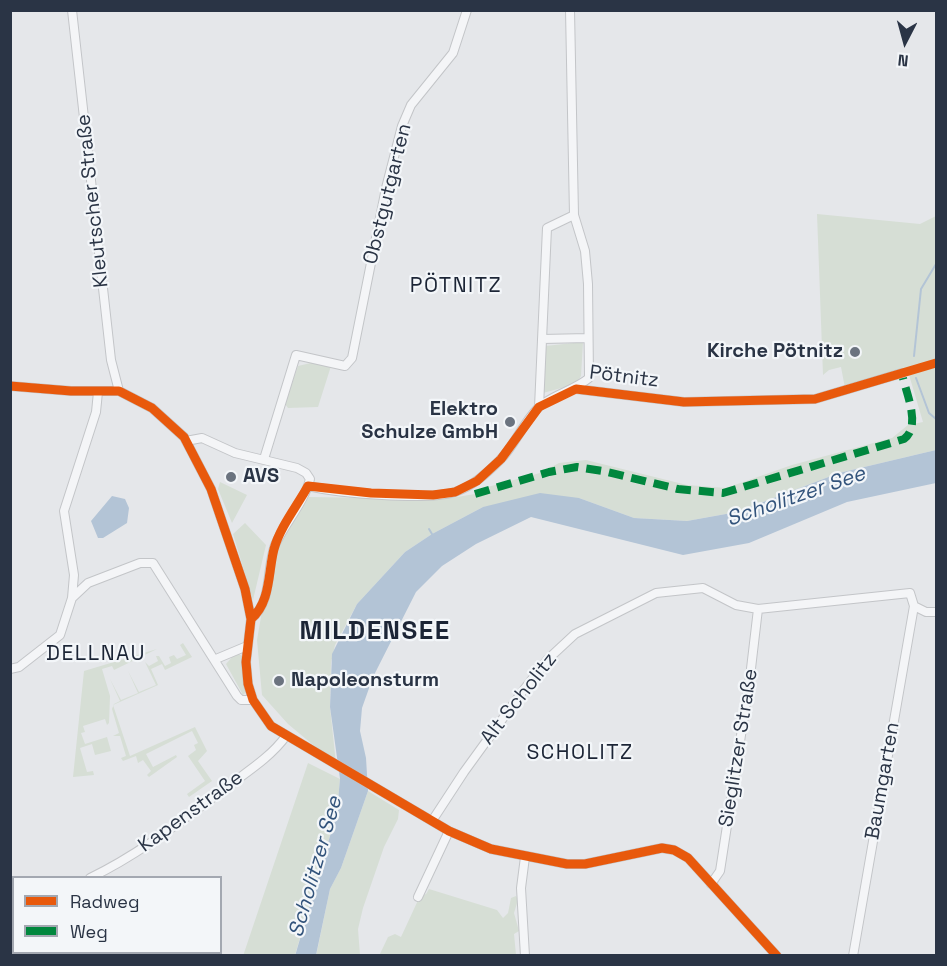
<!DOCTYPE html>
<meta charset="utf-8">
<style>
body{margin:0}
#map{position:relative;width:947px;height:966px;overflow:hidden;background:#e5e7ea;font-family:"Space Grotesk",sans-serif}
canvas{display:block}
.frame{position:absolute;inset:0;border:12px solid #2a3445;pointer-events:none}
.legend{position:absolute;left:12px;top:876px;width:210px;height:78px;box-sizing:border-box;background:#f3f6f9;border:2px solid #a3a8b1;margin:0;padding:8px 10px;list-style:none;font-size:18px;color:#2a3445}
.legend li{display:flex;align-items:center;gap:12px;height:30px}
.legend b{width:30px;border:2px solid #a3a8b1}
.north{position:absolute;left:875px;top:12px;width:60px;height:60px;-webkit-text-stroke:4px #f3f6f9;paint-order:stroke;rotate:186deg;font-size:16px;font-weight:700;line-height:24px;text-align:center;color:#2a3445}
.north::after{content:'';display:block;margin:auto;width:21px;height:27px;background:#2a3445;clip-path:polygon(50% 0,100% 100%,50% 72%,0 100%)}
</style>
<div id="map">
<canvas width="947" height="966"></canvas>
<div class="frame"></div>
<ul class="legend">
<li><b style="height:8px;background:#e8590c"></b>Radweg</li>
<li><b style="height:8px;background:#00873e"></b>Weg</li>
</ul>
<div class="north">N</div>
</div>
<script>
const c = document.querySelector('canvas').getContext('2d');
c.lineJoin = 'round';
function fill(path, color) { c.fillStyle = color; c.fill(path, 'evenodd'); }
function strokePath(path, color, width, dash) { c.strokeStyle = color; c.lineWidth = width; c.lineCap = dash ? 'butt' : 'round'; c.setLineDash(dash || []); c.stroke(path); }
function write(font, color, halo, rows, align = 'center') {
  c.font = font + ' "Space Grotesk",sans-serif'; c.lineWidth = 4.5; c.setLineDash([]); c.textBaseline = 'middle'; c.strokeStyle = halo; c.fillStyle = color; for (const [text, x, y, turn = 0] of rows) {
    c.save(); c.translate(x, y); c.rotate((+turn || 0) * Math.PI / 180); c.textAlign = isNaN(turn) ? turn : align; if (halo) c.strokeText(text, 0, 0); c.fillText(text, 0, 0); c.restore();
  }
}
fill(new Path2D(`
 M936,199v251l-97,23 -102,39 -50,9 -53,-3 -55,-20 -96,9 -51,27 -27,18 -48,52 -22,41 -4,18 -1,44 6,57 -48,-40 -26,-29 -5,-55 5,-29 9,-21 8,-44 30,-49 136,2 30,-5 9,-6 56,-15 19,-10 27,-3 101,25 39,3 66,-23 100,-27 16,-13 15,-3 -16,-54 -62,20 -4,-21 -12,3 -6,5 -6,-161 103,10 16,-8z
 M583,342l-2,34 -5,8 -33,9 2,-47z
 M315,362l16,4 -13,41 -30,1 -3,-4 13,-38z
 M220,482l27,13 -15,28 -14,-34z
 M245,523l21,22 -13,55 -20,-66z
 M183,643l9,14 -27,13 -3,-6 -11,5 7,16 -45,20 17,51 65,-29 12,24 -9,10 14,20 -23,16 -2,-3 18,-13 -17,-25 8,-6 -2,-5 4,-2 -6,-12 -46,23 7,13 23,-12 1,2 -28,20 -2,-2 4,-4 -8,-11 -5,3 -2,-7 -13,5 -2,-3 5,-2 -6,-20h-7l6,-3 -7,-24 2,-5 6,-3 -10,-22 11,21 17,-7 -10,-22 11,21 17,-7 -11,-23 4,4 9,-5 -2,-5h3l6,10 6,-3 -2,-6 5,-2 3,4 9,-4 -6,-10z
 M157,649l-43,21 -2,-4 -10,3 8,27 -1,27 -2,2 -2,-6 -22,7 2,6 -4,1 4,11 22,-7 4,14 -16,4 -3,-11 -12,4 7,24 6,-1 1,4 -21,2 11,-106z
 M239,654l3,2 4,36 -3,3 -17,-31 7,-8z
 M308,763l32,16 -3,33 -42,143 -52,1z
 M368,791l31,19 -1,9 -14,28 -21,61 -5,21 2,26 -44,1 14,-67 11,-21z
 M429,889l68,21 6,8 5,-5 3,-15 5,-2 2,4 -4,13 5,18 -5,3 2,21 -137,1 9,-19 7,-3 6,3 19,-41 6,-2z`), '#d6ded5');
fill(new Path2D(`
 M936,450v33l-89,19 -98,41 -66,12 -152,-38 -55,27 -34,22 -26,26 -43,85 -11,31 -2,23 6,27 2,33 -27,77 -11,21 -14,66 -21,1 42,-144 3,-33 -10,-72 2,-53 25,-50 48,-52 27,-18 51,-27 57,-14 39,5 55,20 53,3 50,-9 102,-39z
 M112,496l13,3 4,9 -2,15 -24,15h-5l-7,-17z`), '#b3c4d6');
strokePath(new Path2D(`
 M936,224v32
 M914,356l7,-67 15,-25
 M916,378l13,35 7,6
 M429,529l3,5`), '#b3c4d6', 2);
const minor = new Path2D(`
 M72,10l39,350 8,31
 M542,339l46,-1
 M10,386l61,5h48l33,17 32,29 27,52 34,100 6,30 -5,43 2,22 5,16 18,26 178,105 42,18 76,15h18l77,-16 12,2 14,8 89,98
 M576,389l108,13 131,-3 87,-26
 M539,407l8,-179 27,-13
 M186,441l16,-3 33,15 62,15 9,5 4,6c-6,24 -25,44 -35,66 -9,24 -2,56 -24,74
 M264,459l32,-104 49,11 7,-8 34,-170 16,-62 9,-21 42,-52 14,-43
 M308,486c31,7 118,15 147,6 18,-6 32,-19 45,-32 15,-15 23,-37 38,-52 10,-11 37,-18 51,-30l-1,-94 -3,-33 -11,-36 -4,-205
 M72,598l2,-23 -10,-64 32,-99 2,-20
 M216,659l31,-13
 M10,669l9,-2 41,-32 12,-37 16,-15 52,-20h13l84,133 4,4h12
 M432,821l32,-49 58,-80 25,-32 28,-26 81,-41 47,-5 33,17 22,4 152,-16 4,13 12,6h10
 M525,857l-4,31 4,68
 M90,878c48,-23 90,-56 133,-88 22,-17 47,-32 63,-54
 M711,884l9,-13 30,-194 8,-68
 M418,897l31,-66
 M10,908l4,-1
 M853,956l61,-350`);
strokePath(minor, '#c3c5c8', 10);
strokePath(minor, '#f4f5f7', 8);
strokePath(new Path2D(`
 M475,494l74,-22 28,-5 26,4 75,18 45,4 181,-54c17,-12 3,-44 -1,-61`), '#00873e', 8, [15, 8]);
strokePath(new Path2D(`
 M10,386l61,5h48l33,17 32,29 27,52 34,100 6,30 -5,43 2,22 5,16 18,26 178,105 42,18 76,15h18l77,-16 12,2 14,8 89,98
 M251,619c20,-17 17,-47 23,-70 6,-22 23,-43 34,-63l63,7 62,2 22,-3 22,-11 24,-22 38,-52 37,-18 108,13 131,-3 121,-36`), '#e8590c', 9);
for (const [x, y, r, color] of [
 [855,352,6,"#6b737f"],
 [510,422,6,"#6b737f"],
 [231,477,6,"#6b737f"],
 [279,681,6,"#6b737f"]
]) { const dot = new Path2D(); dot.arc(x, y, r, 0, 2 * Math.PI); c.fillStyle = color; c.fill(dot); strokePath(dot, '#f3f6f9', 2); }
write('20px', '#2a3445', '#f3f6f9', [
 ["Obstgutgarten",388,194,-76],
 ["Kleutscher Straße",93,201,-96],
 ["Pötnitz",624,377,7],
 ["Alt Scholitz",519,699,-52],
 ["Sieglitzer Straße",739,748,-81],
 ["Baumgarten",883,781,-80],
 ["Kapenstraße",191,812,-36]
]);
write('bold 20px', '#2a3445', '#f3f6f9', [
 ["Kirche Pötnitz",843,352],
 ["Elektro",498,410],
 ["Schulze GmbH",498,433],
 ["AVS",243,477,"left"],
 ["Napoleonsturm",291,681,"left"]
], 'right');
c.letterSpacing = '1.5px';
write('21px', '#1c2536', '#f3f6f9', [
 ["PÖTNITZ",456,286],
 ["DELLNAU",96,654],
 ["SCHOLITZ",580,753]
]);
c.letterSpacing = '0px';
write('italic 21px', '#32537b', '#f3f6f9', [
 ["Scholitzer See",796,497,-19],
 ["Scholitzer See",316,867,-74]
]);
c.letterSpacing = '1.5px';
write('bold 26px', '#1c2536', '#f3f6f9', [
 ["MILDENSEE",375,632]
]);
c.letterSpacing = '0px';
</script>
